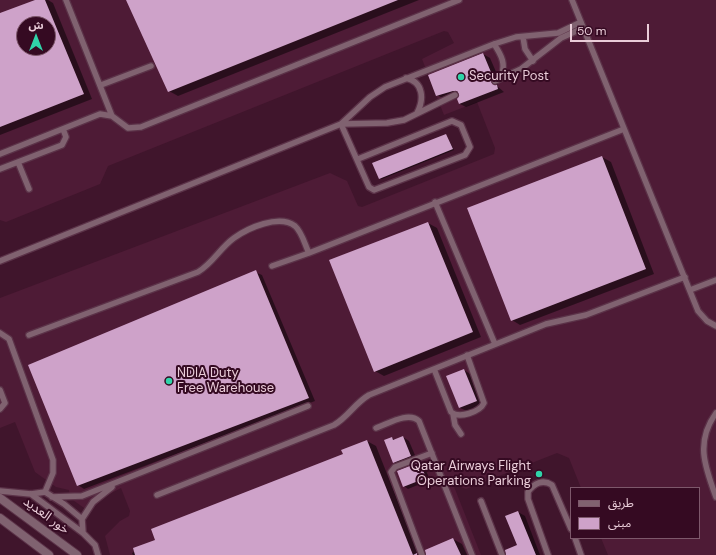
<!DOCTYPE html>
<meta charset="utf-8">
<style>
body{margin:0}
#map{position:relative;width:716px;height:555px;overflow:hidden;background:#40152c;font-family:"DM Sans","Noto Sans Arabic",sans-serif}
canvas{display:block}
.legend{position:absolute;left:570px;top:487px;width:130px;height:52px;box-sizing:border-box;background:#350a22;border:1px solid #7d586b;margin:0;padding:5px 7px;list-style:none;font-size:12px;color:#eacdd9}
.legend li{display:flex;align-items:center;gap:8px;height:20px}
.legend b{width:20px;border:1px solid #7d586b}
.north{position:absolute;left:16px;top:16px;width:40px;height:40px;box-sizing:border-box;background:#350a22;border:1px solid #7d586b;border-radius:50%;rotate:0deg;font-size:11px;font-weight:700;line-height:16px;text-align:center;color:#eacdd9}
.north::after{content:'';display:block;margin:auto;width:14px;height:18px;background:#30d4a9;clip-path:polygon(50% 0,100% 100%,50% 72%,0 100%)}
.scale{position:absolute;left:570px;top:24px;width:79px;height:18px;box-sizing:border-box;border:2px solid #eacdd9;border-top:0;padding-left:5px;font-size:12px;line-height:14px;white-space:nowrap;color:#eacdd9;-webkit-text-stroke:3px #350a22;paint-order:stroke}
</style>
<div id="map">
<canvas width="716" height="555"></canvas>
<ul class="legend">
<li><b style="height:5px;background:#806270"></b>طريق</li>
<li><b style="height:11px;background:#cea2c9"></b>مبنى</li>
</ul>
<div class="north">ش</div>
<div class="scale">50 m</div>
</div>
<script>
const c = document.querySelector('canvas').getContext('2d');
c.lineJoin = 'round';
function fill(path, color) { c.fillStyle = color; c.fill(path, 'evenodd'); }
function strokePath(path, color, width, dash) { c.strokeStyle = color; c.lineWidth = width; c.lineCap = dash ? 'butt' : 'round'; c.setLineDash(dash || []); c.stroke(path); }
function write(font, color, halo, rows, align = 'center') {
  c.font = font + ' "DM Sans","Noto Sans Arabic",sans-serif'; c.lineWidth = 4; c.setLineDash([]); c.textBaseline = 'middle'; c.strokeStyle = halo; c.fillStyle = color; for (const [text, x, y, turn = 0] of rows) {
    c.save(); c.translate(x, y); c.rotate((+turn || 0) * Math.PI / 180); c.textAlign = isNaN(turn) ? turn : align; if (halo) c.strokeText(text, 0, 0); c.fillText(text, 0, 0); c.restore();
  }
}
fill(new Path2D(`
 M0,0h716v555h-108l-7,-17h98v-50h-118l-12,-30 -12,-5 -91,36 -13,-5 28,71h-371l-5,-19 15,-15 9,-5 1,-5 -9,-23 -19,10 -11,13 -4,-1 -17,-12 -1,-8 -13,-3 -21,-15 -20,-50 -15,6v-130l330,-125 17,8 11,25 4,1 132,-53 1,-6 -18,-46 -33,13 -22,-56 32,-16 -6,-11 -4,-1 -336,135 -8,18 -94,38 -6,-2zM24,24h24v24h-24z`), '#4e1b36');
fill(new Path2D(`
 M38,0h10l5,3 39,96 -92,36v-120zM24,24h24v24h-24z
 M127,0h292l-241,96 -9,-5z
 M483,54l7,4 10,23 -3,5 7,6 -38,15 -6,-3 -2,-5 2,-5 -16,5 -7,-4z
 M446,135l8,15 -72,29 -2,-1z
 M602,157l9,5 43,112 -134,51 -8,-5z
 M428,223l9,5 44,109 -97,39 -9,-5z
 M255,272l7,3 53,126 -231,88 -6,-4z
 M464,370l6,4 13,31 -16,6 -7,-3 -13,-31z
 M403,437l6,4 8,19 -16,6 -7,-4 -2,-24 3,2z
 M367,441l9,5 43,109h-286l-1,-2 25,-13 187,-85 -1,-5z
 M419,463l5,3 6,14 -22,9 -4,-3z
 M518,512l7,4 15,39h-31l9,-9z
 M453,539l9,5 5,11h-40z`), '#0007');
fill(new Path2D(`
 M35,0h10l39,94 -84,33v-114zM24,24h24v24h-24z
 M126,0h272l-230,92z
 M483,53l10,24 -2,5 6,3 1,4 -39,15 -2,-5 2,-4 -2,-4h-4l-17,5 -8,-21z
 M446,134l7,15 -74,30 -7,-16z
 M602,156l44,113 -135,52 -44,-113z
 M428,222l45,110 -99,40 -45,-112z
 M256,270l53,128 -232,88 -49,-121z
 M464,369l13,32 -18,7 -13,-32z
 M403,436l8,20 -18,7 -9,-23 8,-3 1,3z
 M367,440l46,115 4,-2v2h-282l-2,-7 22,-8 -4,-11 192,-75 -2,-4z
 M420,462l6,16 -23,9 -6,-16z
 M518,511l18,44h-30l-1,-5 12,-5 -12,-29z
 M453,538l8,17h-35l-1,-5z`), '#cea2c9');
const service = new Path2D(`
 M66,0l46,116
 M572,0l126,311 9,10 9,5
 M523,37l2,12 8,12
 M494,44c8,12 12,20 7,34
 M406,78c18,4 18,22 11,35
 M495,81l26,-12 40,-31 22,-10
 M101,85l50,-19
 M341,124l28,63 5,3 91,-35 5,-8 -9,-22 -9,-4 -94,38
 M342,124l45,-1 17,-3 51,-25
 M0,154l100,-40 12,2 16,12 13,-1 318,-127
 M18,162l11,27
 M0,169l62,-24 4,-8 -3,-8
 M435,202l60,142
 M0,261l341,-137 29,-27 15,-10 109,-43 22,-7 42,-4 23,-11
 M272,266l37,-13
 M690,290l26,-10
 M0,333l9,6 44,121v13l-8,19
 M29,335l169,-63c15,-9 22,-24 36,-34 14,-10 45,-24 61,-12 7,6 10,19 14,27l315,-124
 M434,369l17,43c8,7 29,0 33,-9l-17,-48
 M0,390l5,13 -5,6
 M716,413c-21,29 -11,54 0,84
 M453,414l2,11 6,9
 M376,428c12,-4 32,-17 43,-7l53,134
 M0,491l31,3 14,-2 19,12 18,15 1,14 12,12 3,10
 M31,494l52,39
 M157,495l177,-70c14,-8 21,-22 35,-30l177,-71 40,-9 99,-38
 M52,497l30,-1 226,-90
 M481,501l21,54
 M82,519l11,-17 19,-15
 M575,538l6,17
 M422,555l-31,-83 4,-5 37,-14
 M548,555l-20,-56v-7c6,-9 15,-13 24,-7l19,44`);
const minor = new Path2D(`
 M0,498l77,57
 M0,518l49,37`);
strokePath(service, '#5b3248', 8);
strokePath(minor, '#5b3248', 10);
strokePath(service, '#806270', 5.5);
strokePath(minor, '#806270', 8);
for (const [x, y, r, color] of [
 [461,77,4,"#30d4a9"],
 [169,381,4,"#30d4a9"],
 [539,474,4,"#30d4a9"]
]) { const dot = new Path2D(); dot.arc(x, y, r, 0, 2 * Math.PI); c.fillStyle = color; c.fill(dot); strokePath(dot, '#350a22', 1.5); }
write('13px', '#eacdd9', '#350a22', [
 ["Security Post",469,77],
 ["NDIA Duty",177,374],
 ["Free Warehouse",177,389],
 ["Qatar Airways Flight",531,467,"right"],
 ["Operations Parking",531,482,"right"]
], 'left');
write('13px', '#eacdd9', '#350a22', [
 ["خور العديد",46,516,36]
]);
</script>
